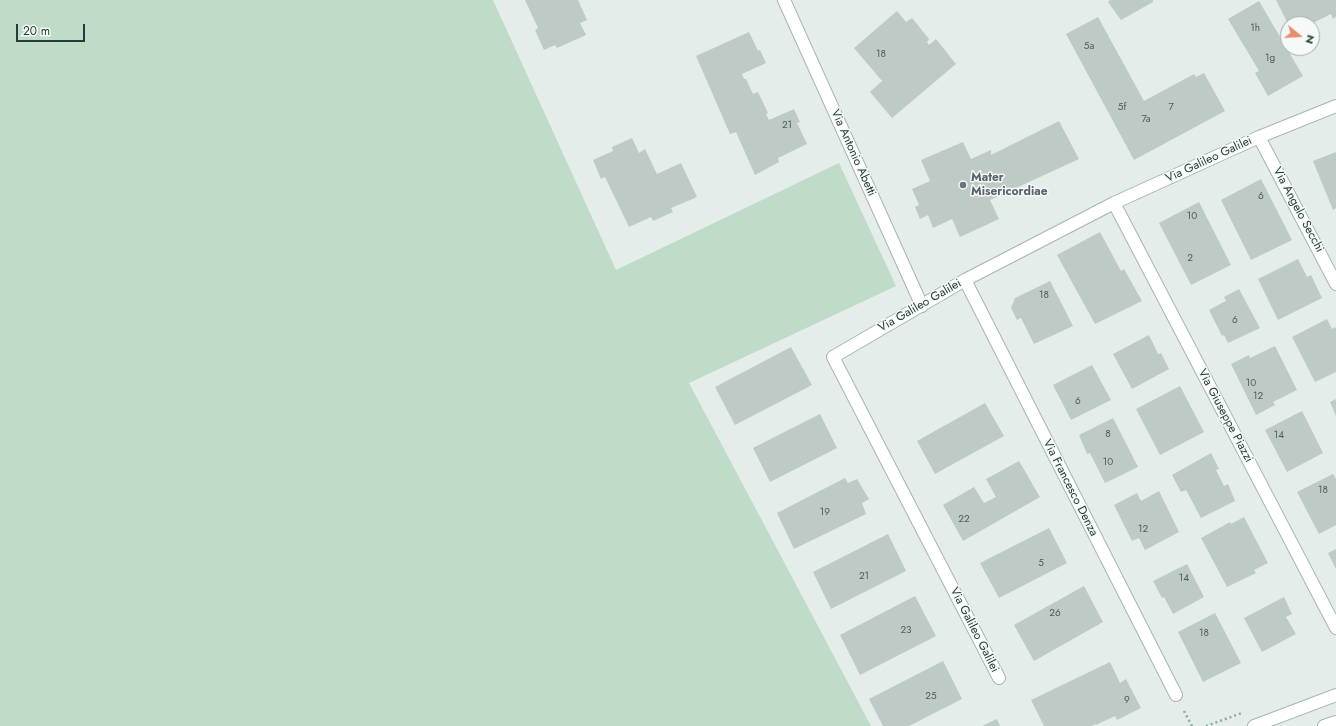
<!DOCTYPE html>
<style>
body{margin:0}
#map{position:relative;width:1336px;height:726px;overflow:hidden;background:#e4ede9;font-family:Jost,sans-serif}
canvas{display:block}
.north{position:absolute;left:1280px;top:16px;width:40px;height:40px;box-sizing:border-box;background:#f5f9f7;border:1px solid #a2aeab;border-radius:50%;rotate:108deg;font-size:11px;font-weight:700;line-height:16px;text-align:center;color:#253d38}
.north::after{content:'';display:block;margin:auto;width:14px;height:18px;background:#e98c66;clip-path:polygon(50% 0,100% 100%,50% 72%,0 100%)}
.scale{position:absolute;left:16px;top:24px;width:69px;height:18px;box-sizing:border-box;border:2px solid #253d38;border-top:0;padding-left:5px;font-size:12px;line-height:14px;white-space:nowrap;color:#253d38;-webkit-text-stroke:3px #f5f9f7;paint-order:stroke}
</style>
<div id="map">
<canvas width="1336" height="726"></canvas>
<div class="north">N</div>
<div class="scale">20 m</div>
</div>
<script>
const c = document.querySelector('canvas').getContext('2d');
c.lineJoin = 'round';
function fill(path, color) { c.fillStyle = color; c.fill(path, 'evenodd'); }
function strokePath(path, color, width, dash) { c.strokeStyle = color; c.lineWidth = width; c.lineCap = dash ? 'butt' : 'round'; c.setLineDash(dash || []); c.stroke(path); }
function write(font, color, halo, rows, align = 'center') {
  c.font = font + ' Jost,sans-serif'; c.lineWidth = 3; c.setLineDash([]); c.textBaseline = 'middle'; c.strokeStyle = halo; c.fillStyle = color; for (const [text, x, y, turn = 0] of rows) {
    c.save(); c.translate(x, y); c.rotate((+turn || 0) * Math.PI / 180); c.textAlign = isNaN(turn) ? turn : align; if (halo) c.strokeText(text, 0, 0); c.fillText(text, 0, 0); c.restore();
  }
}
fill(new Path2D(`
 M0,0h493l123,270 223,-107 57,123 -207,97 182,343h-871z`), '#bfdcc8');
fill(new Path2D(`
 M525,0h53l9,20 -7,3 6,12 -29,13 -2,-3 -11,5 -9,-20 3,-2z
 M1110,0h43v2l-32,18 -13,-18z
 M1276,0h60v17l-3,2 -2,-5 -20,10h-23z
 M1259,1l44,75 -35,20 -13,-23 4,-2 -31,-52z
 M897,11l9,11 6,-4 17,21 -2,3 2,3 7,-6 20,25 -64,54 -22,-26 12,-11 -28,-33z
 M1098,17l46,84 50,-27 2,3 8,-4 21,38 -91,49 -68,-126z
 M749,32l9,19 2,-1 6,13 -24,11 2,5h2l7,15 5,-2 10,21 -2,1 3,6 25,-11 6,13 -3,1 10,21 -29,14 1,4 -24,13 -19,-43 -6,2 -34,-78z
 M1059,121l20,38 -89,41 9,19 -39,18 -8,-18 -19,9 -5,-13 -8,4 -5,-12 4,-2 -7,-16 18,-8 -9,-21 42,-18 8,17 20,-9v5z
 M632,138l7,15 6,-4 12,25 24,-11 16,34 -26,11 2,4 -20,9 -2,-4 -22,10 -24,-50 -4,2 -8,-19 20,-9 -1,-4z
 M1336,152v56l-3,2 -20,-49z
 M1261,179l31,61 -41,20 -30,-60z
 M1199,202l32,63 -40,20 -32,-62z
 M1100,232l21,39 3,-2 18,32 -47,23 -38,-69z
 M1298,259l9,18 4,-2 11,23 -44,22 -20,-41z
 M1050,281l23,45 -39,18 -13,-26 -4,2 -6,-12 4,-10z
 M1239,289l21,39 -32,15 -4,-8 -2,1 -13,-26 17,-9 -2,-4z
 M1327,319l5,10 3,-2 1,2v43l-21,10 -23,-45z
 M1149,335l9,19 3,-1 8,16 -37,20 -19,-35z
 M1275,346l22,44 -24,12 2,3 -19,10 -25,-51 18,-9 1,3z
 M791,347l21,38 -77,40 -20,-38z
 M1092,365l19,35 -40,20 -18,-35z
 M1180,386l24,46 -44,23 -24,-46z
 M1336,399v17l-6,-14z
 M985,403l19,33 -69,38 -18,-33z
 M1302,411l21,42 -36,19 -22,-42z
 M820,414l17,34 -67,34 -17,-34z
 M1113,418l25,49 -33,16 -15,-30 -3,1 -8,-19z
 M1211,453l8,16 -3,1 8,16 4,-2 7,17 -34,17 -15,-28 -5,2 -9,-17z
 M1019,461l21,36 -77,44 -20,-36 31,-18 10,16 12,-6 -10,-18z
 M1333,474l3,5v46l-17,9 -22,-42z
 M845,478l3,5 9,-4 12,20 -7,4 4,11 -72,35 -17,-36z
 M1159,491l20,41 -34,18 -6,-12 -7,3 -18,-36 23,-12 4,8z
 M1244,517l24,46 -14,7 2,3 -29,14 -26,-49 29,-16 1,2z
 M1049,528l18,35 -68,35 -19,-35z
 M888,534l18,37 -75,38 -18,-37z
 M1336,549v20l-8,-16z
 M1187,564l17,33 -31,17 -9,-17 -2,1 -9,-17z
 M1084,586l19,36 -69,39 -20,-36z
 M915,596l21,40 -76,39 -20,-40z
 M1284,597l8,17 -6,3 10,17 -34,18 -18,-34z
 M1215,613l26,50 -38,19 -25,-50z
 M943,661l19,38 -53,27h-26l-14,-27z
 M1110,662l10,21 6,-4 15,29 -24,12 -2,-4 -19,9v-1l-4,2h-48l-13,-26z
 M997,719l3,7h-18z`), '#bdcac6');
const minor = new Path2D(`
 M784,0l138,306
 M1259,137l77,147
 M1114,203l222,425
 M965,280l211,415
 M999,678l-166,-321 132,-77 149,-77 145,-66 77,-31`);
const secondary = new Path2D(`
 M1254,726l82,-31
 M1324,726l12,-4`);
strokePath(minor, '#a7b5b0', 14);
strokePath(secondary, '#a3b8b2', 14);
strokePath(new Path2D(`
 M1184,711l8,15
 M1206,726l36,-13`), '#87aea4', 2.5, [2, 3]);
strokePath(minor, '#fff', 12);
strokePath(secondary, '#fff', 12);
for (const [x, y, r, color] of [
 [963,185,4,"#6b7280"]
]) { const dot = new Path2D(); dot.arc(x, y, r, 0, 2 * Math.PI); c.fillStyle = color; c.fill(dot); strokePath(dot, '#f5f9f7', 1.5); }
write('10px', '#4b605c', null, [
 ["1h",1255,29],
 ["5a",1089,47],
 ["18",881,55],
 ["1g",1270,59],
 ["5f",1122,108],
 ["7",1171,108],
 ["7a",1146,120],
 ["21",787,126],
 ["6",1261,197],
 ["10",1192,217],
 ["2",1190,259],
 ["18",1044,296],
 ["6",1235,321],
 ["10",1251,384],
 ["12",1258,397],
 ["6",1078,402],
 ["8",1108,435],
 ["14",1279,436],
 ["10",1108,463],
 ["18",1323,491],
 ["19",825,513],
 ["22",964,520],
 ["12",1143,530],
 ["5",1041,564],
 ["21",864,577],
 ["14",1184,579],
 ["26",1055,614],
 ["23",906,631],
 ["18",1204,634],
 ["25",931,697],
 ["9",1127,701]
]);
write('12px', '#253d38', '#f5f9f7', [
 ["Via Antonio Abetti",853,153,66],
 ["Via Galileo Galilei",1209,160,-25],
 ["Via Angelo Secchi",1298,210,62],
 ["Via Galileo Galilei",920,306,-30],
 ["Via Giuseppe Piazzi",1225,416,62],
 ["Via Francesco Denza",1070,488,63],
 ["Via Galileo Galilei",974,630,63]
]);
write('bold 12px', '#5b616d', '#f5f9f7', [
 ["Mater",971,178],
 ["Misericordiae",971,192]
], 'left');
</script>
